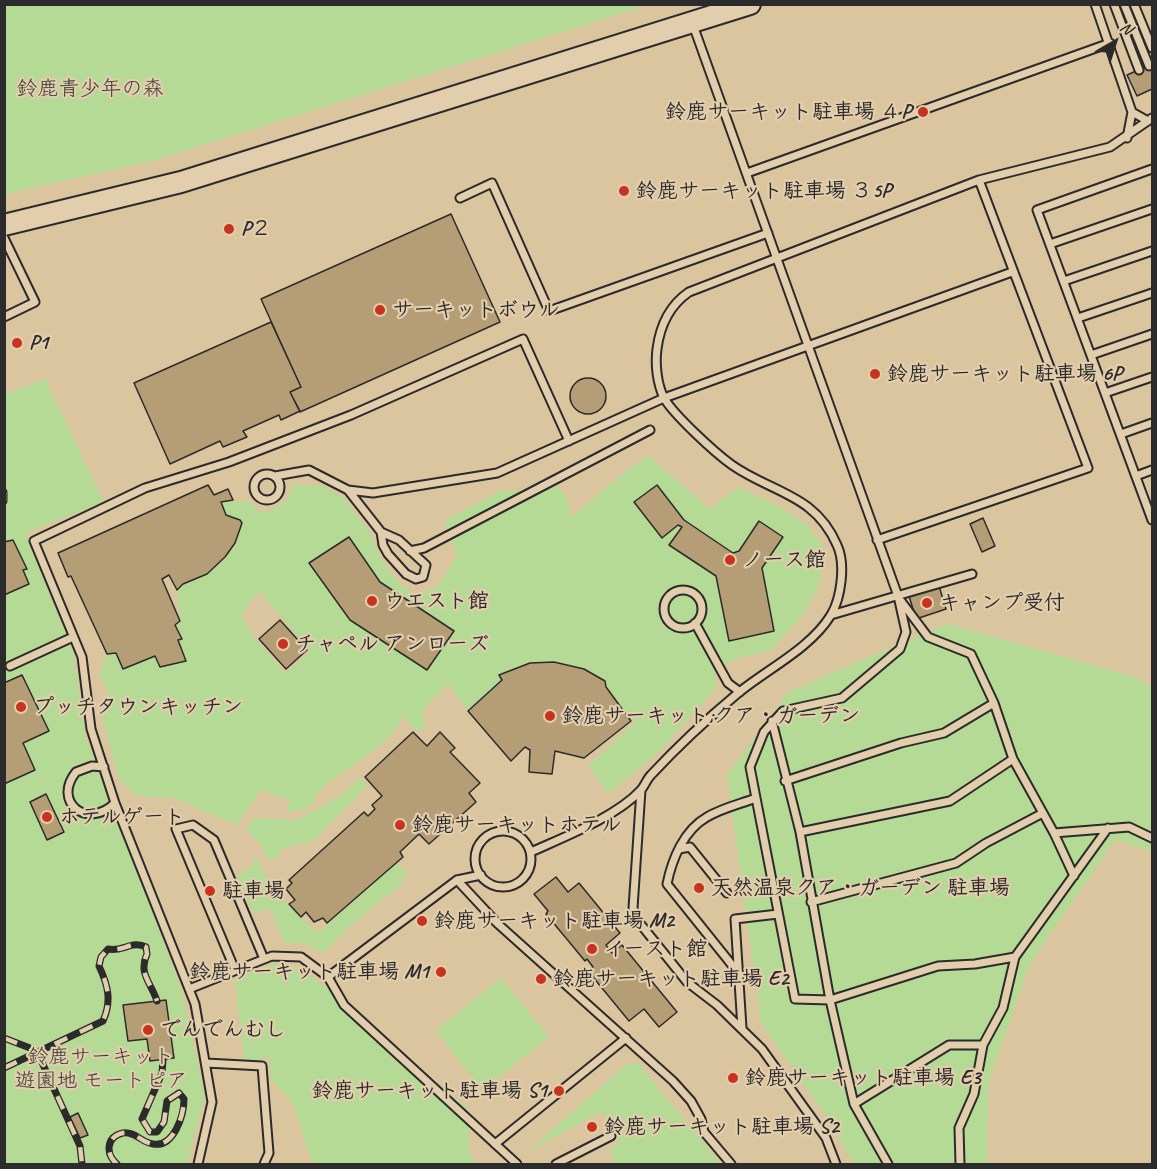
<!DOCTYPE html>
<meta charset="utf-8">
<style>
body{margin:0}
#map{position:relative;width:1157px;height:1169px;overflow:hidden;background:#dbc59f;font-family:Caveat,sans-serif}
canvas{display:block}
.frame{position:absolute;inset:0;border:6px solid #2b2b2b;pointer-events:none}
.north{position:absolute;left:1085px;top:12px;width:60px;height:60px;-webkit-text-stroke:4px #e2cdac;paint-order:stroke;rotate:39deg;font-size:16px;font-weight:700;line-height:24px;text-align:center;color:#2b2b2b}
.north::after{content:'';display:block;margin:auto;width:21px;height:27px;background:#2b2b2b;clip-path:polygon(50% 0,100% 100%,50% 72%,0 100%)}
</style>
<div id="map">
<canvas width="1157" height="1169"></canvas>
<div class="frame"></div>
<div class="north">N</div>
</div>
<script>
const c = document.querySelector('canvas').getContext('2d');
c.lineJoin = 'round';
function fill(path, color) { c.fillStyle = color; c.fill(path, 'evenodd'); }
function strokePath(path, color, width, dash) { c.strokeStyle = color; c.lineWidth = width; c.lineCap = dash ? 'butt' : 'round'; c.setLineDash(dash || []); c.stroke(path); }
function write(font, color, halo, rows, align = 'center') {
  c.font = font + ' Caveat,"Klee One",sans-serif'; c.lineWidth = 4.5; c.setLineDash([]); c.textBaseline = 'middle'; c.strokeStyle = halo; c.fillStyle = color; for (const [text, x, y, turn = 0] of rows) {
    c.save(); c.translate(x, y); c.rotate((+turn || 0) * Math.PI / 180); c.textAlign = isNaN(turn) ? turn : align; if (halo) c.strokeText(text, 0, 0); c.fillText(text, 0, 0); c.restore();
  }
}
fill(new Path2D(`
 M4,5l1,-1 635,1 -1,3 -487,153 -147,33z
 M45,379l59,123 -79,31 49,122 11,80 96,253 24,108 -18,68h-182v-770z
 M648,455l62,54 28,-22 38,18 30,19 18,23 -3,33 -14,29 -35,41 -37,9 -21,14 3,13 -57,65 -52,43 -20,-28 47,-43 -29,-36 -1,-6c-40,-24 -63,-24 -105,-6l2,5 -34,31 -20,-27 -26,27 3,15 -6,6 -12,-11 -2,-10c-5,28 -59,56 -80,75 -6,6 -11,15 -17,23l-21,3 3,-12 -29,-10 -24,35 -63,-27 -37,-2 -18,-17 -17,-62 10,-15 -13,-28 8,-20 48,2 5,11 26,-6 -8,-21 4,-1 -7,-14 5,-4 -3,-31c8,-8 20,-10 30,-16 19,-10 28,-31 34,-50l-2,-4 -13,-5 -5,-13 30,-1 7,11c21,-2 29,-8 36,-28l30,2 21,13 25,33 11,28 17,21 18,15 23,-11 18,-30 -13,-34 58,-31 31,3 24,-8 10,15 5,18 28,-26zM259,591l52,60 -26,22 -31,-36 -13,-22z
 M947,624l186,52 19,11v164l-37,-11 -85,124 -41,118 -2,82h-133l-32,-54 -61,-87 -34,-248 61,-83z
 M361,778l6,8 -54,55 -30,7 -9,12 -8,-1 -2,-10 -18,-21 8,-10 41,2 41,-21z
 M255,856l19,36 44,41 79,-70 10,11 -6,11 -44,35 -34,33 -21,-10h-18l-14,-35 -17,6 -16,-40 14,-5z
 M275,963l31,8 161,137 2,43 7,13h-163l-21,-62 -21,-22 -2,-23 -24,8 -11,-87z
 M501,978l48,59 -66,53 -48,-59z
 M637,1062l84,102h-111l5,-2 -6,-13 11,-6 -17,-32 -75,40 98,-86z`), '#b5da95');
const building = new Path2D(`
 M1152,64v25l-15,7 -10,-21z
 M451,214l49,108 -200,90 -10,-20 11,-5 -40,-88z
 M271,322l30,65 -11,5 10,19 -19,9 -2,-5 -36,16 4,6 -24,10 -3,-6 -50,23 -36,-81z
 M570 396a18 18 0 1 1 36 0a18 18 0 1 1-36 0Z
 M208,485l6,10 14,-6 5,11 -12,2 5,13 14,5 2,3 -7,20 -10,14 -18,17 -24,10 -6,6 -8,-15 -7,4 18,42 -5,4 7,14 -4,1 8,21 -26,6 -5,-11 -32,13 -7,-16 -9,1 -36,-78 -3,1 -10,-24z
 M657,485l27,35 49,33 6,-2 20,-30 24,16 -21,31 12,63 -45,10 -13,-65 -47,-31 13,-18 -4,-2 -16,13 -28,-36z
 M983,518l12,28 -13,6 -12,-28z
 M349,537l31,45 74,49 -27,39 -77,-50 -41,-57z
 M13,540l14,29 -4,1 6,14 -25,11v-53z
 M939,586l7,23 -30,10 -7,-23z
 M280,620l27,30 -21,19 -27,-30z
 M554,662l30,7 21,12 1,6 25,34 -47,37 -29,-7 -3,23 -23,-2 1,-22 -5,-3 -14,14 -43,-50 34,-31 -3,-5 31,-12z
 M22,675l27,56 -26,12 12,27 -31,14v-101z
 M413,732l14,14 13,-14 15,16 -5,4 30,31 -11,10 7,9 -47,42 -10,-10 -19,18 3,5 -76,66 -4,-5 -9,4 -8,-10 -5,5 -12,-13 6,-4 -9,-11 6,-6 -3,-3 75,-68 4,4 7,-7 -3,-4 10,-9 -17,-19z
 M46,794l18,38 -17,8 -17,-38z
 M556,877l12,15 11,-9 41,50 -14,12 6,8 10,-8 55,67 -18,15 -15,-18 -15,12 -41,-50 5,-4 -6,-8 -2,2 -39,-47 2,-3 -14,-17z
 M166,1000l8,58 -24,3 -3,-22 -19,2 -5,-36z
 M78,1113l10,22 -8,3 -10,-21z`);
fill(building, '#b59e75');
strokePath(building, '#2b2b2b', 1.5);
const lane = new Path2D(`
 M1095,4l37,108 -5,26
 M1114,4l25,66
 M1124,4l25,62
 M1134,4l18,44
 M693,25l205,571 8,36 -6,17 -58,49 -59,13 -19,21 -14,35 45,232 35,1 108,-34 37,-2 40,-7
 M1132,112l16,9
 M1152,169l-115,41 115,310
 M747,173l363,-130
 M460,198l32,-15 57,128 219,-78
 M4,238l31,64 -31,15
 M1050,244l102,-35
 M1064,281l88,-30
 M1078,318l74,-25
 M1091,355l61,-21
 M1105,393l47,-16
 M1121,434l31,-11
 M254 487a13 13 0 1 1 26 0a13 13 0 1 1-26 0Z
 M275,476l34,-6 39,20 25,3 124,-20 167,-75 348,-126
 M1136,476l16,-6
 M348,490l33,42 2,13 5,9 18,20 10,5 7,-2 3,-12 -27,-25 -18,-8
 M877,540l211,-72 -109,-288
 M410,551l14,-3 226,-118
 M664 609a19 19 0 1 1 38 0a19 19 0 1 1-38 0Z
 M901,601l27,36 43,17 23,49 19,56 41,74 20,43
 M831,615l141,-41
 M695,623l33,60 12,9
 M10,666l63,-29
 M772,721l28,111 30,168 24,104 34,60
 M104,767l-12,-1 -16,6c-24,30 11,58 39,31
 M785,781l116,-38 43,-10 50,-30
 M641,790l-8,118 5,13 49,61 30,23 45,44 64,89 10,26
 M475 859a28 28 0 1 1 56 0a28 28 0 1 1-56 0Z
 M800,832l150,-31 63,-42
 M1054,833l75,-6 23,11
 M679,849l11,-2 37,46
 M531,852c33,-15 85,-35 110,-62 4,-5 6,-11 10,-15 27,-29 56,-56 86,-81 30,-25 73,-45 94,-79 10,-17 15,-51 6,-70 -22,-51 -65,-52 -105,-80 -18,-13 -58,-50 -68,-67 -7,-14 -9,-34 -7,-49 3,-23 13,-44 32,-57l290,-112 131,-33 42,-29
 M457,880l24,-5
 M811,902l145,-39 30,-20 55,-29
 M235,970l-59,-141 17,-4 21,15 50,119
 M740,975l-73,-91c5,-25 17,-54 40,-67 15,-9 33,-13 49,-19
 M328,977l16,28 173,159
 M189,989l83,-33 29,1 27,20 129,-97 41,44 175,157 18,20 10,18 3,13 27,32
 M742,1028l-7,-109 43,-5
 M206,1063l56,3 7,87 -5,11
 M854,1104l95,-59h34
 M495,1144l131,-106
 M198,1164l14,-62 -17,-98 -80,-201 -24,-74 -9,-72 -48,-116 111,-53 84,-26 122,-47 172,-76 46,102
 M556,1164l55,-28
 M960,1164l-1,-36 15,-34 9,-49 20,-37 12,-51 93,-129`);
const secondary = new Path2D(`
 M4,225l177,-43 569,-178`);
strokePath(lane, '#2b2b2b', 11);
strokePath(secondary, '#2b2b2b', 24);
strokePath(lane, '#e2cdac', 7);
strokePath(secondary, '#e2cdac', 20);
const rail = new Path2D(`
 M4,492v9
 M4,1038l26,10 10,10 40,88 2,18
 M4,1068l99,-47c9,-20 5,-36 -4,-55l2,-9 7,-8c15,3 24,-9 38,-2l1,7c-9,20 4,28 10,47
 M117,1164c-11,-9 -12,-27 6,-31 12,-2 19,10 30,11 21,4 31,-29 31,-45l-5,-6 -12,8 -3,21 -7,10h-7l-8,-13 20,-46 1,-13`);
strokePath(rail, '#2b2b2b', 7);
strokePath(rail, '#e2cdac', 4.5, [14]);
for (const [x, y, r, color] of [
 [923,112,6,"#c8321e"],
 [624,191,6,"#c8321e"],
 [229,229,6,"#c8321e"],
 [380,310,6,"#c8321e"],
 [17,343,6,"#c8321e"],
 [875,374,6,"#c8321e"],
 [730,560,6,"#c8321e"],
 [372,601,6,"#c8321e"],
 [927,603,6,"#c8321e"],
 [283,644,6,"#c8321e"],
 [21,707,6,"#c8321e"],
 [550,716,6,"#c8321e"],
 [47,817,6,"#c8321e"],
 [400,825,6,"#c8321e"],
 [699,888,6,"#c8321e"],
 [210,891,6,"#c8321e"],
 [422,921,6,"#c8321e"],
 [592,949,6,"#c8321e"],
 [441,972,6,"#c8321e"],
 [541,979,6,"#c8321e"],
 [148,1030,6,"#c8321e"],
 [733,1078,6,"#c8321e"],
 [559,1091,6,"#c8321e"],
 [592,1127,6,"#c8321e"]
]) { const dot = new Path2D(); dot.arc(x, y, r, 0, 2 * Math.PI); c.fillStyle = color; c.fill(dot); strokePath(dot, '#e2cdac', 2); }
write('21px', '#393c36', '#e2cdac', [
 ["鈴鹿青少年の森",90,89],
 ["鈴鹿サーキット",101,1057],
 ["遊園地 モートピア",101,1081]
]);
write('bold 21px', '#2b2b2b', '#e2cdac', [
 ["鈴鹿サーキット駐車場 ４P",911,112,"right"],
 ["鈴鹿サーキット駐車場 ３5P",636,191],
 ["P２",241,229],
 ["サーキットボウル",392,310],
 ["P1",29,343],
 ["鈴鹿サーキット駐車場 6P",887,374],
 ["ノース館",742,560],
 ["ウエスト館",384,601],
 ["キャンプ受付",939,603],
 ["チャペル アンローズ",295,644],
 ["プッチタウンキッチン",33,707],
 ["鈴鹿サーキット;クア・ガーデン",562,716],
 ["ホテルゲート",59,817],
 ["鈴鹿サーキットホテル",412,825],
 ["天然温泉クア・ガーデン 駐車場",711,888],
 ["駐車場",222,891],
 ["鈴鹿サーキット駐車場 M2",434,921],
 ["イースト館",604,949],
 ["鈴鹿サーキット駐車場 M1",429,972,"right"],
 ["鈴鹿サーキット駐車場 E2",553,979],
 ["でんでんむし",160,1030],
 ["鈴鹿サーキット駐車場 E3",745,1078],
 ["鈴鹿サーキット駐車場 S1",547,1091,"right"],
 ["鈴鹿サーキット駐車場 S2",604,1127]
], 'left');
</script>
